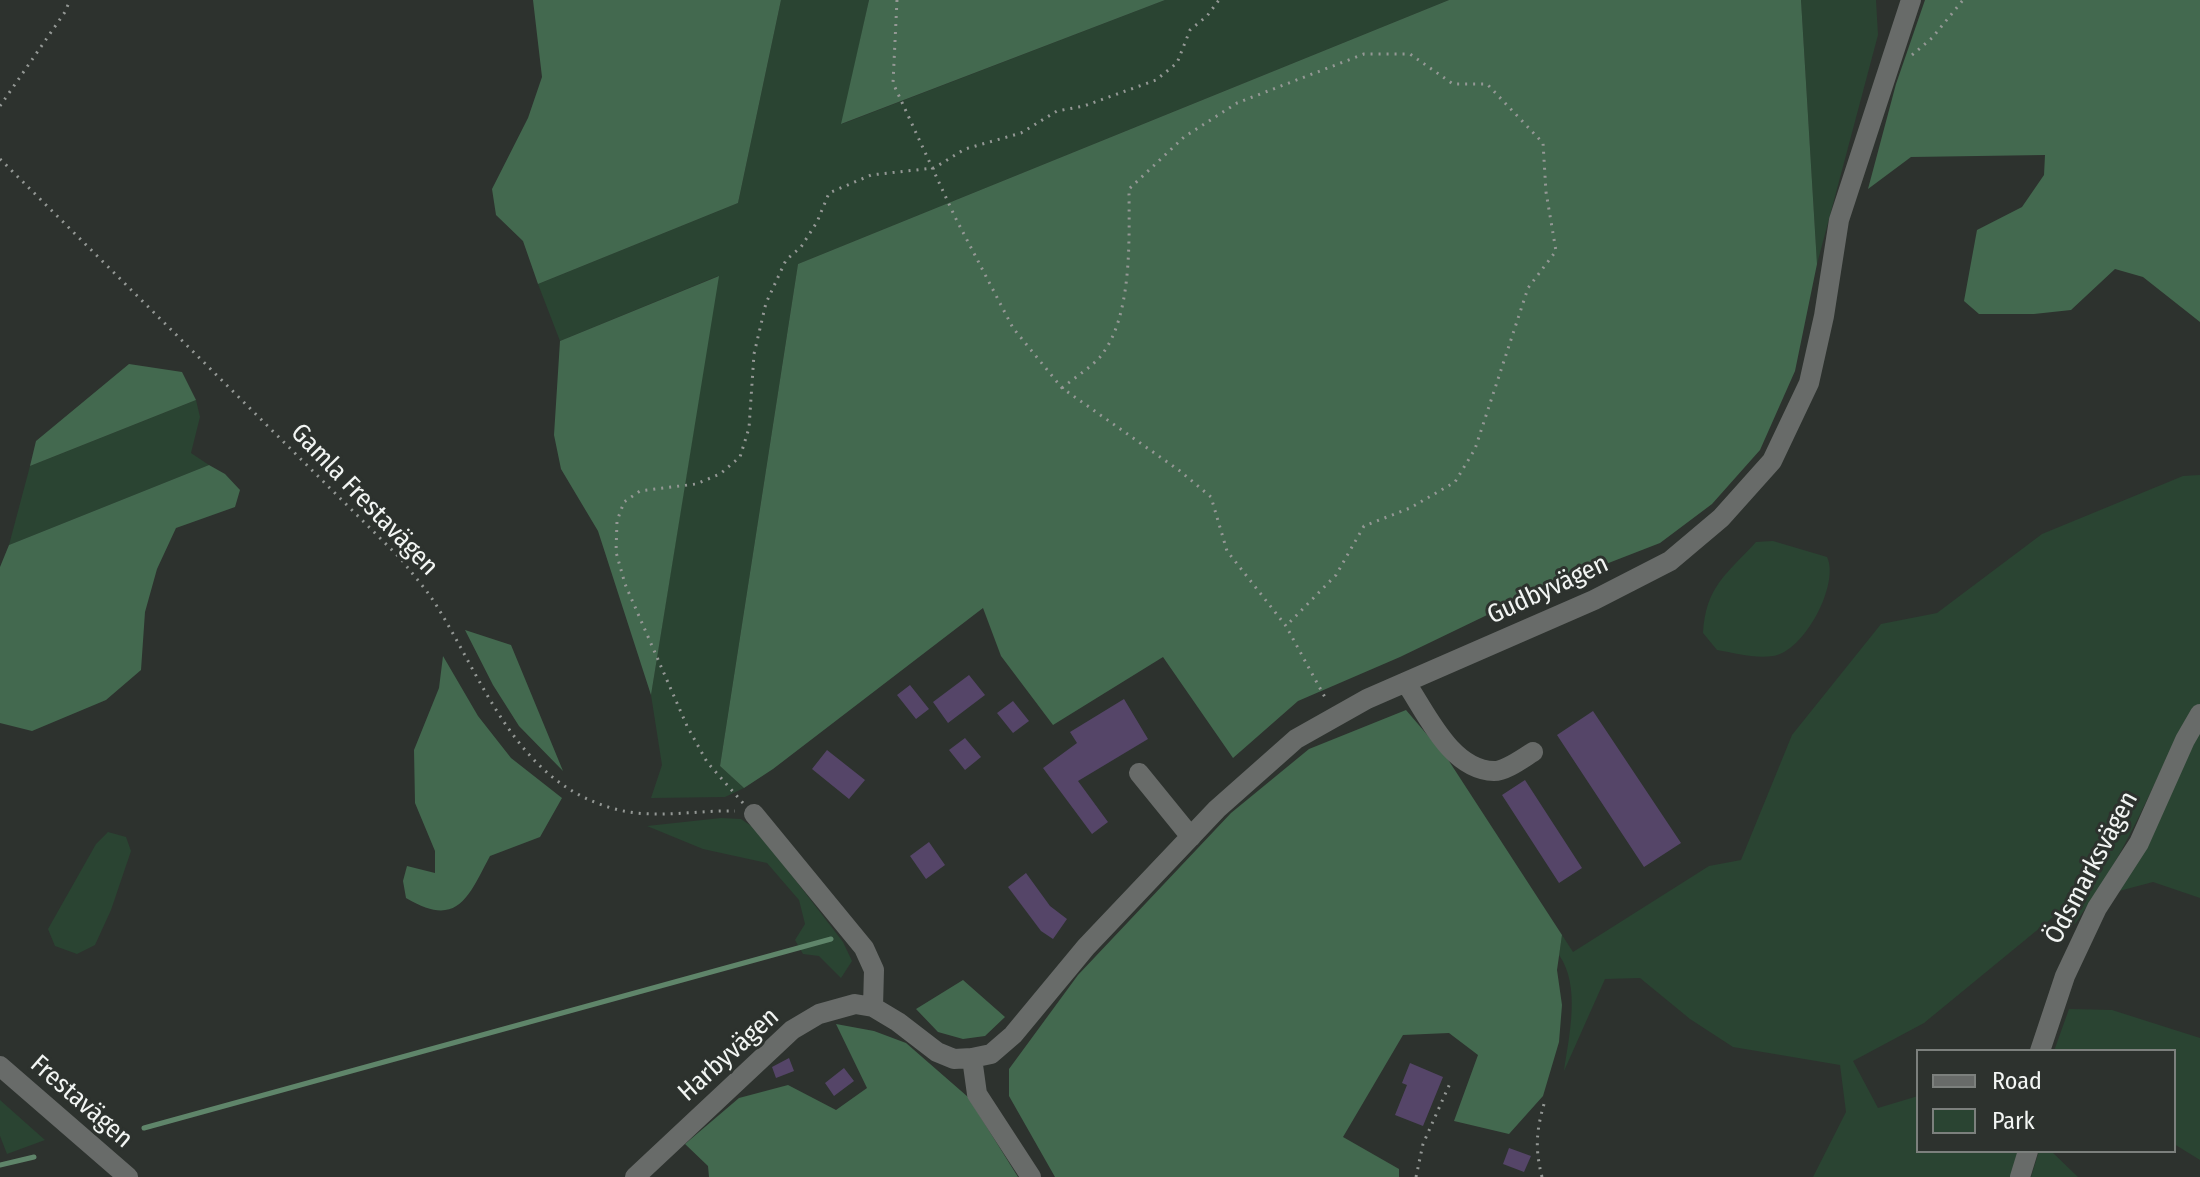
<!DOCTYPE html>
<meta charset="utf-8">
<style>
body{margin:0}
#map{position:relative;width:2200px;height:1177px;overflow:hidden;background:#2d322e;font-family:"Fira Sans Condensed",sans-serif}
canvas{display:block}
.legend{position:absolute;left:1916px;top:1049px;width:260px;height:104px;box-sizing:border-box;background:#2d322e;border:2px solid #7c807d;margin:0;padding:10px 14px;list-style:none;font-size:24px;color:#f2f5f3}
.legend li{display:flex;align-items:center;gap:16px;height:40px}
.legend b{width:40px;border:2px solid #7c807d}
</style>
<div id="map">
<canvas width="2200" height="1177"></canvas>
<ul class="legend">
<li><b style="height:10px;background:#686b69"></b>Road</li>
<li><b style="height:22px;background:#2a4432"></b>Park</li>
</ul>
</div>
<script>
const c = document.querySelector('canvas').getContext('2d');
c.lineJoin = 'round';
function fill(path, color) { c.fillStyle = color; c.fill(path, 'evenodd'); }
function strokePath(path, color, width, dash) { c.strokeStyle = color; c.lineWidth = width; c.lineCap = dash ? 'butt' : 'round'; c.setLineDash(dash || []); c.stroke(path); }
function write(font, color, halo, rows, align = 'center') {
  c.font = font + ' "Fira Sans Condensed",sans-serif'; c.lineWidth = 6; c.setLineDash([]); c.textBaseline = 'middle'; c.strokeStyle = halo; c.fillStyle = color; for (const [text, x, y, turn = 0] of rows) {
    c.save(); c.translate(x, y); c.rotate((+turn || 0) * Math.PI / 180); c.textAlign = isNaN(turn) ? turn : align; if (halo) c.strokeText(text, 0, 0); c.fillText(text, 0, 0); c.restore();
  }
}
fill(new Path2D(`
 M781,0h88l-27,124 323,-124h284l-651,264 -78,502 24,22 -19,9 -74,1 11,-33 -11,-70 67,-419 -158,65 -22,-57 200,-81z
 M1801,0h75l2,35 -61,229z
 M196,400l4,17 -9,36 18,12 -200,80 21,-79z
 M2200,475v229c-29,40 -47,86 -70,130 -16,32 -35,61 -55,90l-17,-11 -134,110 -71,38 25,47 40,-12v55h102l-9,26h-198l33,-65 -6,-47 -107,-18 -43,-28 -50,-41 -35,1 -41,92c5,-35 17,-85 -5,-116l3,-20 11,17 136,-86 32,-6 51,-125 89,-111 56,-11 105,-79 141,-58z
 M1773,541l54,16c13,27 -23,95 -54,99 -18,3 -38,-3 -56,-6l-14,-17c3,-47 23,-58 53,-91z
 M2200,727v171l-47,-16 -34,9z
 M721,818l20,1 16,11 86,112 9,19 -11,17 -22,-22 -16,-2 -8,-14 10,-16 -6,-24 -32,-37 -64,-14 -56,-23z
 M108,832l18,5 5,14 -20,59 -16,35 -18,9 -22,-8 -7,-17 48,-85z
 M2069,1009l43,1 88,28v122l-26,-16v-93h-120z
 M0,1100l45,40 -38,14 -7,-18z
 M2039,1151h12l27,26h-47z`), '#2a4432');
fill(new Path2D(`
 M533,0h248l-43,203 -200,81 -15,-43 -27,-26 -4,-26 36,-71 14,-41z
 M869,0h296l-324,124z
 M1449,0h352l16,264 -22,107 -35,79 -48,54 -52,39 -121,47 -139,67 -102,44 -65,57 -70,-101 -110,68 -52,-69 -18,-48 -210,161 -29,19 -24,-22 78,-502z
 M1925,0h275v322l-57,-45 -28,-8 -44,41 -37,4h-55l-15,-13 13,-71 45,-23 22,-32 1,-20 -134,2 -43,32 28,-105z
 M719,276l-68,419 -53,-164 -37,-62 -7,-34 6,-94z
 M129,364l53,8 14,28 -166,66 6,-25z
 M209,465l16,9 15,16 -5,17 -59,21 -19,41 -12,43 -4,58 -35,30 -74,31 -32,-8v-156l9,-22z
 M465,630l46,15 52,126 -44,-45 -26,-41z
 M443,656l35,60 33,42 51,40 -22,39 -50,19c-22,41 -32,73 -84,42l-3,-17 4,-15 28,7v-22l-20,-48 -1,-53 25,-62z
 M1406,710l41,48 115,177 -5,35 5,35 -3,37 -16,54 -34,38 -55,-13 24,-66 -29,-22 -46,2 -60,102 56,32v8h-344l-46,-81v-27l69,-94 153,-162 78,-64z
 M963,980l42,37 -20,19 -22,3 -25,-7 -22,-23z
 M836,1024l38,7 32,12 62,54 50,80h-309l-1,-11 -23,-22 54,-46 49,-13 48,25 31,-22z`), '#43694f');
strokePath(new Path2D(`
 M144,1128l687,-189
 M0,1165l34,-8`), '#5f856a', 5);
fill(new Path2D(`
 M969,675l16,20 -37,28 -15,-21z
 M910,685l19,24 -13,10 -19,-24z
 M1124,699l24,40 -70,42 30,41 -16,12 -49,-66 34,-25 -7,-11z
 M1013,701l16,20 -16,12 -16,-20z
 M1593,711l88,132 -37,24 -87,-132z
 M965,738l16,19 -16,13 -16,-20z
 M827,750l38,30 -16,19 -37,-30z
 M1525,780l57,88 -23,15 -57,-88z
 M929,842l16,23 -19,14 -16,-23z
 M1026,873l24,33 17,13 -14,20 -12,-8 -33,-44z
 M789,1058l5,13 -18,7 -4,-11z
 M1410,1063l33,14 -20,49 -28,-11 12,-30 -5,-2z
 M844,1068l10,13 -20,15 -9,-13z
 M1509,1148l22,8 -7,16 -21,-8z`), '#554568');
strokePath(new Path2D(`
 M897,0l-4,83 62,134 58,111 49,60 118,83 31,26 16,54 59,75 41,75
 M1912,55l20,-17 31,-38
 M0,106l65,-94 5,-12
 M0,159l401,400c12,16 27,32 37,49 48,78 81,178 181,202 37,9 78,0 116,1
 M1062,388c12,-10 28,-20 38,-31 33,-40 29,-119 29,-168l55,-52 53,-34 127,-49h46l43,30h34l56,59 3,49 10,59 -28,37 -53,161 -20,33 -45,26 -46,18 -28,49 -50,51
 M743,803l-36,-41 -20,-36 -62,-142 -9,-32 1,-31 7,-19 16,-11 56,-7 24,-10 20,-17 9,-29 5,-74 12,-51 20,-43 15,-13 16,-25 12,-29 42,-18 63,-7 31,-19 56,-16 36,-22 27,-5 72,-26 21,-17 13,-33 17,-14 12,-16
 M1416,1177l7,-33 28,-63
 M1542,1177c-7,-28 -6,-45 2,-73`), '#949895', 3, [2, 6]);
strokePath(new Path2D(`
 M1406,683c21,31 45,87 88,88 12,0 29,-13 39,-19
 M1139,773l52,64
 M754,814l110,134 10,22 -1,37
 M2040,1051l25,-75 32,-68 42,-65 46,-103 15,-26
 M972,1058l5,36 54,83
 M0,1066l128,111
 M635,1177l157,-147 27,-16 36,-10 18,3 25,15 39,30 17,7 18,-1 19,-4 22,-19 73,-88 131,-138 79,-70 71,-40 227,-99 76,-39 51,-43 51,-57 37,-78 15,-67 15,-96 72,-220
 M2020,1177l8,-26`), '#686b69', 20);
write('26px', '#f2f5f3', '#2d322e', [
 ["Gamla Frestavägen",364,500,46],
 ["Gudbyvägen",1548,590,-25],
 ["Ödsmarksvägen",2092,868,-62],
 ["Harbyvägen",729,1055,-42],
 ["Frestavägen",81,1102,41]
]);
</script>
